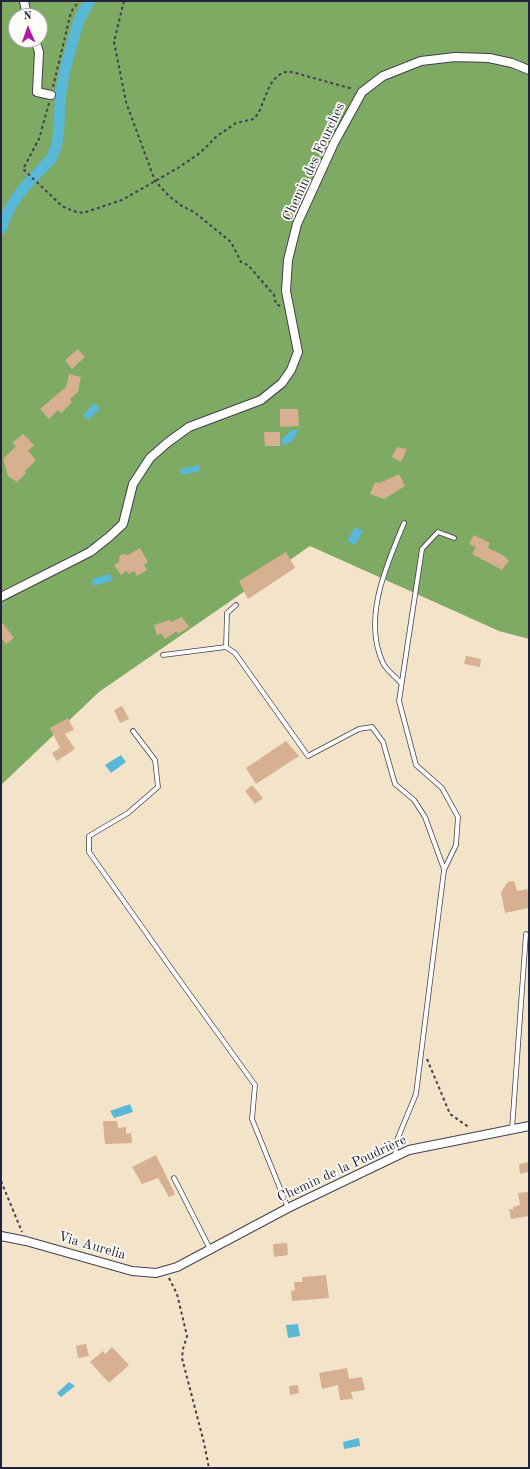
<!DOCTYPE html>
<meta charset="utf-8">
<style>
body{margin:0}
#map{position:relative;width:530px;height:1469px;overflow:hidden;background:#f3e4c9;font-family:"Old Standard TT",serif}
canvas{display:block}
.frame{position:absolute;inset:0;border:2px solid #22223b;pointer-events:none}
.north{position:absolute;left:8px;top:8px;width:40px;height:40px;box-sizing:border-box;background:#fdfcf7;border:1px solid #a5a5ac;border-radius:50%;rotate:358deg;font-size:11px;font-weight:700;line-height:16px;text-align:center;color:#22223b}
.north::after{content:'';display:block;margin:auto;width:14px;height:18px;background:#b5179e;clip-path:polygon(50% 0,100% 100%,50% 72%,0 100%)}
</style>
<div id="map">
<canvas width="530" height="1469"></canvas>
<div class="frame"></div>
<div class="north">N</div>
</div>
<script>
const c = document.querySelector('canvas').getContext('2d');
c.lineJoin = 'round';
function fill(path, color) { c.fillStyle = color; c.fill(path, 'evenodd'); }
function strokePath(path, color, width, dash) { c.strokeStyle = color; c.lineWidth = width; c.lineCap = dash ? 'butt' : 'round'; c.setLineDash(dash || []); c.stroke(path); }
function write(font, color, halo, rows, align = 'center') {
  c.font = font + ' "Old Standard TT",serif'; c.lineWidth = 3.5; c.setLineDash([]); c.textBaseline = 'middle'; c.strokeStyle = halo; c.fillStyle = color; for (const [text, x, y, turn = 0] of rows) {
    c.save(); c.translate(x, y); c.rotate((+turn || 0) * Math.PI / 180); c.textAlign = isNaN(turn) ? turn : align; if (halo) c.strokeText(text, 0, 0); c.fillText(text, 0, 0); c.restore();
  }
}
fill(new Path2D(`
 M1,1h528v638l-30,-8 -189,-85 -211,146 -98,93zM16,16h24v24h-24z`), '#7eaa63');
fill(new Path2D(`
 M94,403l6,6 -12,11 -5,-5z
 M290,430h8c-3,10 -6,13 -16,15v-7l5,-3z
 M199,465l1,6 -19,4 -1,-6z
 M355,527l8,4 -8,14 -8,-4z
 M110,574l1,2 2,1 -1,2v2l-18,5 -2,-7z
 M121,755l5,7 -15,11 -6,-8z
 M130,1104l3,8 -19,6 -4,-7z
 M298,1324l2,12 -12,2 -2,-13z
 M69,1382l6,4 -14,11 -4,-4z
 M359,1438l1,8 -16,3 -1,-7z`), '#59b8d8');
strokePath(new Path2D(`
 M1,229c10,-31 28,-47 50,-70 11,-21 7,-44 10,-67 3,-24 11,-48 18,-72l4,-8 7,-11`), '#59b8d8', 11);
fill(new Path2D(`
 M78,349l7,8 -13,12 -7,-9z
 M69,374l12,3 -3,15 -8,7 2,3 -11,11 -3,-3 -9,9 -9,-10 26,-22z
 M280,409h18l1,17 -19,1z
 M264,432h16v14h-15z
 M23,434l11,11 -6,6 8,9 -11,11 1,2 -9,9 -9,-6 -5,-17 13,-13 -4,-3z
 M397,447l10,2 -6,13 -9,-5z
 M399,474l6,12 -21,13 -14,-5 5,-12 5,1z
 M474,535l16,8 -2,5 15,7 6,6 -7,9 -30,-16 4,-7 -7,-3z
 M140,548l8,14 -4,3 3,5 -10,6 -3,-5 -5,3 -3,-3 -5,4 -7,-10 5,-3 1,-7 5,-1 3,1z
 M286,552l9,16 -47,31 -9,-18z
 M182,617l7,10 -11,7 -1,-3 -12,8 -3,-5 -5,1 -3,-10 16,-5 1,2z
 M1,621l13,17 -8,6 -5,-7z
 M466,656l15,3 -1,8 -16,-3z
 M122,706l7,13 -9,4 -6,-13z
 M68,718l6,12 -9,4 10,15 -18,12 -5,-8 8,-5 -10,-20z
 M286,741l13,15 -43,28 -10,-16z
 M252,785l11,13 -8,6 -10,-13z
 M514,881l3,10 10,-2 2,6v13l-24,5 -4,-21 7,-10z
 M103,1121h14l1,7 8,-1v7l5,-1 1,10 -27,1z
 M156,1155l19,39 -6,3 -11,-19 -16,6 -10,-17z
 M529,1162v10l-9,2 -1,-10z
 M529,1192v24l-18,3 -2,-10h4v-2l7,-2 -2,-12z
 M287,1243l1,12 -14,2 -1,-13z
 M326,1275l3,23 -37,3 -1,-10 4,-1 -1,-8h8v-5z
 M86,1344l3,12 -11,2 -2,-12z
 M112,1347l17,18 -20,18 -19,-21 13,-11 2,3z
 M347,1368l2,11 13,-2 3,13 -14,2 2,7 -13,1 -2,-15 -16,4 -3,-16z
 M298,1385l1,8 -9,2 -1,-9z`), '#d7af91');
const service = new Path2D(`
 M226,647l1,-34 9,-8
 M163,655l63,-8 9,6 73,103 51,-27 13,-2 11,15 12,42 19,16 11,17 19,52
 M401,683c-5,-6 -15,-13 -18,-20 -21,-45 4,-99 21,-140
 M133,731l22,29 3,27 -30,26 -39,23v16l84,119 82,114 -3,34 36,89
 M512,1129l14,-195
 M395,1156l2,-16 19,-46 28,-224 12,-25 2,-28 -16,-29 -26,-23 -17,-64 23,-152 16,-17 16,6
 M174,1178l36,71`);
const minor = new Path2D(`
 M24,1l3,15
 M35,40l4,12 -2,40 14,3
 M1,597l89,-45 19,-15 14,-13 10,-40 17,-26 17,-15 22,-16 72,-27 21,-17 9,-13 7,-18 -12,-61 2,-31 9,-36 37,-81 28,-51 21,-16 38,-15 34,-4 34,1 23,5 17,7
 M1,1236l25,5 106,30 24,2 21,-6 111,-59 121,-58 120,-24`);
strokePath(service, '#413f50', 5.5);
strokePath(minor, '#413f50', 10);
strokePath(new Path2D(`
 M124,1l-10,41 12,60 29,79 15,16 12,9 12,6 37,30 10,20 7,3 26,30 2,9 4,2
 M53,87l18,-75 8,-11
 M49,103l-10,36 -16,30 39,37 11,5 10,2 39,-13 56,-32 22,-15 17,-17 19,-13 18,-4 5,-7 11,-27 7,-9 8,-4h7l61,17
 M427,1059l23,55 20,14
 M1,1181l21,51
 M169,1278l8,16 10,42 -4,13 -1,9 22,85 5,25`), '#413f50', 2, [3, 3]);
strokePath(service, '#fff', 4);
strokePath(minor, '#fff', 8);
write('14px', '#22223b', '#fdfcf7', [
 ["Chemin des Fourches",314,162,-65],
 ["Chemin de la Poudrière",342,1169,-25],
 ["Via Aurelia",92,1246,16]
]);
</script>
